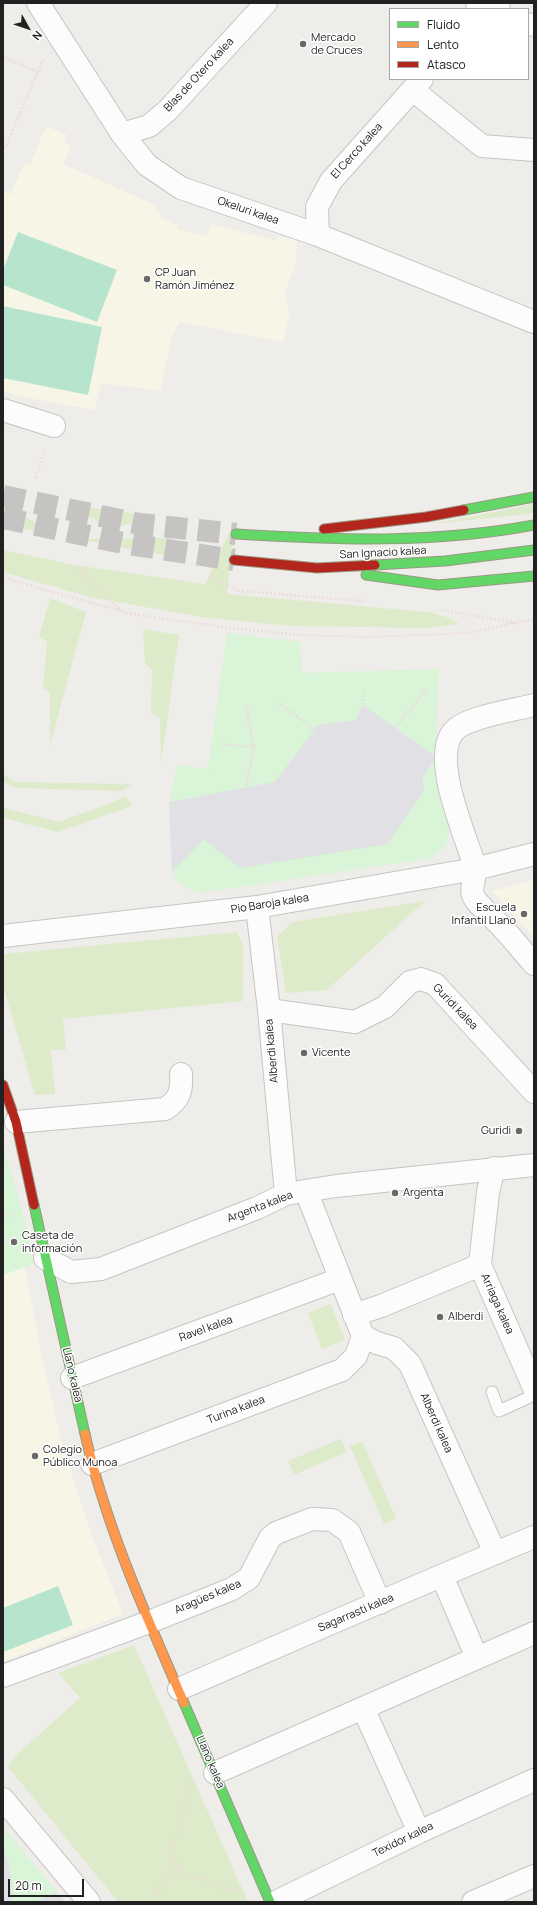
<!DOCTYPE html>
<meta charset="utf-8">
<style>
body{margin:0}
#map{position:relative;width:537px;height:1905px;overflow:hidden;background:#efedea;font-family:Manrope,sans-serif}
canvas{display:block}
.frame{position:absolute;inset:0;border:4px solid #212121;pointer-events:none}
.legend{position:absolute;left:389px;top:8px;width:140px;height:72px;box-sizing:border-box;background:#fff;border:1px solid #a6a6a6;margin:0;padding:5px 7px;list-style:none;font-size:12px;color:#212121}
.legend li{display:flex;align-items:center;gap:8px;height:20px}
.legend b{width:20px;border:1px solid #a6a6a6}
.north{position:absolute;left:8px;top:8px;width:40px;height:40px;-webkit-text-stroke:3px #fff;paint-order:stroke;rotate:130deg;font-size:11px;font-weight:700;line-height:16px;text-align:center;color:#212121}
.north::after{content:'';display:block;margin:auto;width:14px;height:18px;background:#212121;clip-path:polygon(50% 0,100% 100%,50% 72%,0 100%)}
.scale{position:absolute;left:8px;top:1879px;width:76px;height:18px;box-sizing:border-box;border:2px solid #212121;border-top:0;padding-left:5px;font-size:12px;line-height:14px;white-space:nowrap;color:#212121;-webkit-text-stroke:3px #fff;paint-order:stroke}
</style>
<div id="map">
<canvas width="537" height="1905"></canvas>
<div class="frame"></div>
<ul class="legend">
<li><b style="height:5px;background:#63d668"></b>Fluido</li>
<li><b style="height:5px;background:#ff974d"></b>Lento</li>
<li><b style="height:5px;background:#b3261e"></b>Atasco</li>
</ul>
<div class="north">N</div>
<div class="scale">20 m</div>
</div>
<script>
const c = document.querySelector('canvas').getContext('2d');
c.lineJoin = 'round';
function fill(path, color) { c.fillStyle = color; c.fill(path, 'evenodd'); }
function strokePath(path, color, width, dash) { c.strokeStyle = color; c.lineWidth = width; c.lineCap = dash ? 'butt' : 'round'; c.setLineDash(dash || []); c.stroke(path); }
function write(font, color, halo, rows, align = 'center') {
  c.font = font + ' Manrope,sans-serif'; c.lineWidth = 3; c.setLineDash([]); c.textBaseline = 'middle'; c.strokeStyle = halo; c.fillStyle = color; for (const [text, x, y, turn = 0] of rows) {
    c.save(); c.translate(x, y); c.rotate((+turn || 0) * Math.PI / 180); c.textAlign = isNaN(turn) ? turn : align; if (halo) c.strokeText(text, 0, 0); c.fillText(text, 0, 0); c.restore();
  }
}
fill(new Path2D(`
 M46,126l21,9 -3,7 7,3 -8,19 94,42 -2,5 7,3 -1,4 17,8 -1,3 30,7 3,-12 67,17 2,-5 18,4 -2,26 -10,26 4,24 -6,26 -103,-20 -9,15 -10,54 -60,-8 -6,27 -77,-14 -15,-6v-199l8,3 13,-30 6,1z
 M534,880v57l-42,-46z
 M25,1267l16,86 21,91 29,89 32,81 -120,48v-387z`), '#f7f5e6');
fill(new Path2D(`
 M3,504l54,31 -54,-10z
 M65,504l87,12 -39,13z
 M534,504v9l-5,1 -97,10z
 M235,521l-8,73 200,18 23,6 9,6 -29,4 -137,-2 -86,-8 -118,-21 -86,-25v-22l72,15 130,19z
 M169,538l12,20 -104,-19z
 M50,598l36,14 -36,133v-52l-7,-5 4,-46 -8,-5z
 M143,629l36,6 -18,130 -1,-47 -9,-6 1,-42 -7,-6z
 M3,773l12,9 116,2 -8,7 -108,-3 -12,-7z
 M126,797l6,9 -74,26 -55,-14v-10l56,14z
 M425,901l-98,89 -41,3 -9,-56 15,-15z
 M237,932l6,14v55l-180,18 3,31h-15l4,44 -20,1 -32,-109v-32z
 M331,1304l14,36 -23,9 -14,-36z
 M341,1439l5,13 -52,23 -6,-14z
 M362,1441l34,77 -12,6 -34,-78z
 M134,1645l114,257h-130l-110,-135 6,-10 66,-59 -22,-25z`), '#deebca');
fill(new Path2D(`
 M227,633l75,9 -2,5 2,26 137,-4 -3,69 14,90 -3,16 -15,14 -231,35 -13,-4 -10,-7 -6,-10 -3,-70 9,-38 30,5z
 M3,1143l24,85 6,36 -30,11z
 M3,1827l1,1 61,74h-62z`), '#d9f4d7');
fill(new Path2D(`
 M18,232l99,38 -20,52 -94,-37v-15z
 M3,306l99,21 -14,68 -85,-17z
 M58,1586l15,39 -70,27v-44z`), '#b6e4cd');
fill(new Path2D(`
 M363,705l73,52 -14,21 2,13 -37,53 -147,24 -36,-29 -32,33 -3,-70 106,-20 43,-57 38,-5z
 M3,1847l7,22 2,33h-9z
 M56,1892l9,10h-29z`), '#e1e0e4');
strokePath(new Path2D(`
 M3,496l137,28 96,10
 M3,518l125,26 106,16`), '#c6c4c2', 22, [22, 11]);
const lane = new Path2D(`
 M492,1392l7,19 35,-16`);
const street = new Path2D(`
 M38,3l84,131 25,31 34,23 137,47 216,87
 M496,3l3,6
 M477,9l5,-6
 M528,24l6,1
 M413,90l69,56 52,4
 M122,134l27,-8 19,-16 98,-107
 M318,235l-1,-28 14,-26 91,-102
 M3,410l51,16
 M534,705c-19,5 -68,12 -80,26 -24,27 12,105 21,136 2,10 -7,23 0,32 6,9 16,16 23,24 13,13 24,28 36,41
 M257,907l12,103 17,184
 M3,936l254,-29 218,-38 59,-15
 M269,1010l86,12 30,-15 25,-25 11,-3 14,5 99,108
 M16,1122l149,-13c15,-9 17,-19 16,-35
 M494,1168l-6,24 -8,73 54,123
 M306,1191l57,145 14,7 17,5 16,16 85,189
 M45,1258l26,14 30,-3 156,-61 29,-14 50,-8 198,-21
 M354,1315l27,-9 99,-41
 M72,1378l268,-99
 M92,1464l250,-94 14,-14 7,-20
 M477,1658l57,-25
 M3,1676l146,-54 83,-33 17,-11 21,-40 6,-5 36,-14 20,1 17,12 31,71
 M179,1689c118,-51 236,-103 355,-152
 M363,1708l56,124
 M215,1773l262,-115 -35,-82
 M3,1799l86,103
 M276,1902l143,-70 115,-52
 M473,1902l61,-26`);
const fast = new Path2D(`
 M464,510l70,-13
 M236,534c102,6 196,10 298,-9
 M375,565l70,-4 89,-11
 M366,575l72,10 96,-9
 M34,1205l51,229
 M184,1703l86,199`);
const slow = new Path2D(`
 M85,1434c21,93 61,181 99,269`);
const jam = new Path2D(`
 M324,529l102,-12 38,-7
 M234,560l83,8 58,-3
 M3,1085l13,37 18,83`);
strokePath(lane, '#c6c5c4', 13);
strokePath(street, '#c6c5c4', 24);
strokePath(fast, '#999982', 11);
strokePath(slow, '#999982', 11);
strokePath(jam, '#999982', 11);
strokePath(new Path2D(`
 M3,57l35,15
 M3,153l41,-95
 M35,478l11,-30
 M75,565l45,45
 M209,577l31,14 124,10
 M3,578l129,36 98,14 68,7 69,2 101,-4 66,-14
 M443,610l72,13
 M363,691v14
 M277,701l38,29
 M246,705l8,42 -8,40
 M395,728l32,-39
 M222,744l32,3
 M3,1216l9,-1
 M190,1779l-11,53 -9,23 14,19 42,15 12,-1
 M156,1902l4,-16 18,-21`), '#ecdcdb', 2.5, [2, 2]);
strokePath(lane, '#fdfcfc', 11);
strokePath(street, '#fdfcfc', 22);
strokePath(fast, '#63d668', 9);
strokePath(slow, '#ff974d', 9);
strokePath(jam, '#b3261e', 9);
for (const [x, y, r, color] of [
 [303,44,4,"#696867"],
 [147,279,4,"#696867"],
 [524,914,4,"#696867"],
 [304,1053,4,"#696867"],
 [519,1131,4,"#696867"],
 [395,1193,4,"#696867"],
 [14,1242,4,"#696867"],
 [440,1317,4,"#696867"],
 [35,1456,4,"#696867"]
]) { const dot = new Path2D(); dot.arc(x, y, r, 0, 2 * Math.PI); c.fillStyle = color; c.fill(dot); strokePath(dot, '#fff', 1.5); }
write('11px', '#212121', '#fff', [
 ["Mercado",311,38],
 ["de Cruces",311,51],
 ["CP Juan",155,273],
 ["Ramón Jiménez",155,286],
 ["Escuela",516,908,"right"],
 ["Infantil Llano",516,921,"right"],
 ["Vicente",312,1053],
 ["Guridi",511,1131,"right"],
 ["Argenta",403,1193],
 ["Caseta de",22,1236],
 ["información",22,1249],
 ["Alberdi",448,1317],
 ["Colegio",43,1450],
 ["Público Munoa",43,1463]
], 'left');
write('11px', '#212121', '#fff', [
 ["Blas de Otero kalea",199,75,-47],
 ["El Cerco kalea",357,151,-48],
 ["Okeluri kalea",248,211,19],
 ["San Ignacio kalea",383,553,-3],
 ["Pio Baroja kalea",270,904,-9],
 ["Guridi kalea",455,1007,46],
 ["Alberdi kalea",272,1051,-95],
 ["Argenta kalea",260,1207,-21],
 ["Arriaga kalea",497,1304,66],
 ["Ravel kalea",206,1329,-20],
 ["Llano kalea",72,1375,77],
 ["Turina kalea",236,1410,-21],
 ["Alberdi kalea",436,1423,66],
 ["Aragües kalea",208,1597,-23],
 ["Sagarrasti kalea",356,1613,-23],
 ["Llano kalea",210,1762,67],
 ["Texidor kalea",403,1840,-26]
]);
</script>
